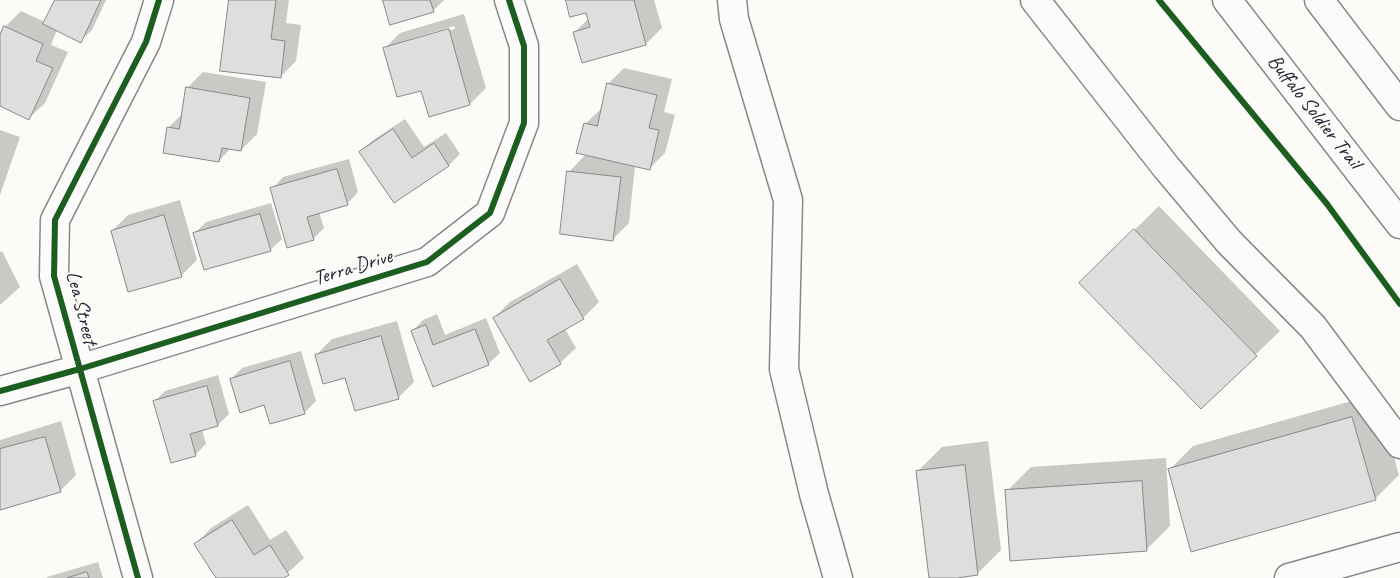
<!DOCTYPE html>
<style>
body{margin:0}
canvas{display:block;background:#fcfbf8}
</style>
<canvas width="1400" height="578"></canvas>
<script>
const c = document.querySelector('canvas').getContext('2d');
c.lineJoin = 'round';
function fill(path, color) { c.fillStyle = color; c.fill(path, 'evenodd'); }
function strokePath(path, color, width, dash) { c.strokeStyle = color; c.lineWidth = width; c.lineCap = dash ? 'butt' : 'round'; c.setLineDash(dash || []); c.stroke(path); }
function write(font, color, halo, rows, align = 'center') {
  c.font = font + ' Caveat,sans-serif'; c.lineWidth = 4; c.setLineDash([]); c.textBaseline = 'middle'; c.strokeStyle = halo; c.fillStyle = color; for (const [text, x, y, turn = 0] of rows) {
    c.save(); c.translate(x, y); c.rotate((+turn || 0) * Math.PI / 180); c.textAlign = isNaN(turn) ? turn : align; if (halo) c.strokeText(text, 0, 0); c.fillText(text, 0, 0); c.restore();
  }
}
fill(new Path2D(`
 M56,0h50l-14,30 -12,11 -23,-11 -6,15 17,7 -23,51 -16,15 -29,-13v-67l5,-11 16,-16 24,11z
 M230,0h59l-3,23 15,2 -5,36 -16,16z
 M384,0h60l-11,11z
 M567,0h87l8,28 -16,16 -63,18 -9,-29 15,-15 -2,-7z
 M464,14l22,74 -16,16 -48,-15 -38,-40 16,-16zM454,26l1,3 -54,15v-2z
 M624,68l48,11 -8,33 11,3 -10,38 -16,16 -14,-3 -6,57 -16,16 -44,-67 17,-18 -1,-30 17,-16 6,-24z
 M203,72l63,10 -9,52 -16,16 -10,-2 -12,13 -51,-33 14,-14 5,-26z
 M405,119l19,28 22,-14 14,21 -11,11 -55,37 -34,-50 12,-11z
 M0,130l20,7 -20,58z
 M349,159l9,33 -11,12 -28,8 5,16 -11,11 -41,-50 11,-12z
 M180,200l17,60 -16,16 -69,-45 16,-16z
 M271,203l11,36 -12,11 -75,-17 11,-11z
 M1159,206l121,125 -79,76 -96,-148z
 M2,251l18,36 -20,18v-53z
 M577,264l22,38 -16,16 -18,11 11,19 -16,15 -66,-45 16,-16z
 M437,314l8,21 41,-17 14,35 -12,11 -54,21 -22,-54 11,-11z
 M397,321l17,61 -16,16 -52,-22 -30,-21 16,-16z
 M301,351l15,50 -12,12 -39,-9 -34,-25 11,-11z
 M218,375l11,39 -11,11 -16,4 4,15 -11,11 -41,-53 11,-11z
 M1376,394l23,81 -24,24 -206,-29 24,-24z
 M61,421l15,54 -16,16 -60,13v-64z
 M988,441l13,109 -24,24 -31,4h-16l-12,-107 24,-24z
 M1166,458l4,68 -24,24 -139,-59 24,-24z
 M248,505l22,35 16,-10 18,28 -22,20h-65l-21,-34 15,-16z
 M98,562l5,16h-57l1,-1z`), '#0003');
const building = new Path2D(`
 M55,0h46l-20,43 -38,-19z
 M229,0h47l-5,39 14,2 -4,37 -61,-7z
 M383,0h47l4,12 -44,13z
 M566,0h68l12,45 -64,18 -9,-31 17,-5 -4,-14 -16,4z
 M4,26l39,18 -7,17 17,7 -24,52 -29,-14v-71z
 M449,29l21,76 -41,12 -8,-26 -24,6 -14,-49z
 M607,83l50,12 -8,33 10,2 -9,40 -74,-17 8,-30 13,3z
 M186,87l64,11 -9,53 -19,-3 -3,14 -56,-9 4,-26 12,2z
 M393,129l19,29 22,-15 15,23 -55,37 -35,-51z
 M337,169l11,36 -41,12 7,23 -27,8 -17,-60z
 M567,171l54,6 -8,64 -53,-7z
 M260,214l11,37 -67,19 -11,-37z
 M164,215l18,62 -54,15 -17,-61z
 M1134,229l123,127 -56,53 -122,-126z
 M560,279l24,40 -37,21 14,24 -31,18 -37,-64z
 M426,325l7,20 42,-16 14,36 -56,22 -22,-56z
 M381,336l18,63 -44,12 -10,-33 -22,6 -8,-29z
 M290,361l15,53 -35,10 -6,-19 -24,8 -10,-34z
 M207,386l11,40 -28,8 6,22 -25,7 -18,-62z
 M1352,417l24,83 -185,52 -23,-83z
 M45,437l16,55 -61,18v-61z
 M965,465l13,110 -21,3h-28l-13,-107z
 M1142,481l5,70 -137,10 -5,-71z
 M232,520l22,35 16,-10 19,30 -5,3h-68l-22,-34z
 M87,572l2,6h-22z`);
fill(building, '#dfdedd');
strokePath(building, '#88888c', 1);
const minor = new Path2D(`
 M732,0l2,19 54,181 -4,169 30,125 24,84
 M1035,0l131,167 63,75 84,85 87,117
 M0,391l80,-22 347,-107 63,-49 34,-90v-77l-15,-46
 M138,578l-84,-302 1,-56 91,-178 13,-42
 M1289,578l111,-31`);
const major = new Path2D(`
 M1227,0l173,224
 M1319,0l81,106`);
strokePath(minor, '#88888c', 31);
strokePath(major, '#88888c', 31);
strokePath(minor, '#fbfbf9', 28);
strokePath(major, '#fbfbf9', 28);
strokePath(new Path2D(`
 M1159,0l168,204 73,100
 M0,391l80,-22 347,-107 63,-49 34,-90v-77l-15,-46
 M138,578l-84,-302 1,-56 91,-178 13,-42`), '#1b5e20', 6);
write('21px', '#22223b', '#fdfcf7', [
 ["Buffalo Soldier Trail",1314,112,52],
 ["Terra Drive",353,268,-17],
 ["Lea Street",81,308,76]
]);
</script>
